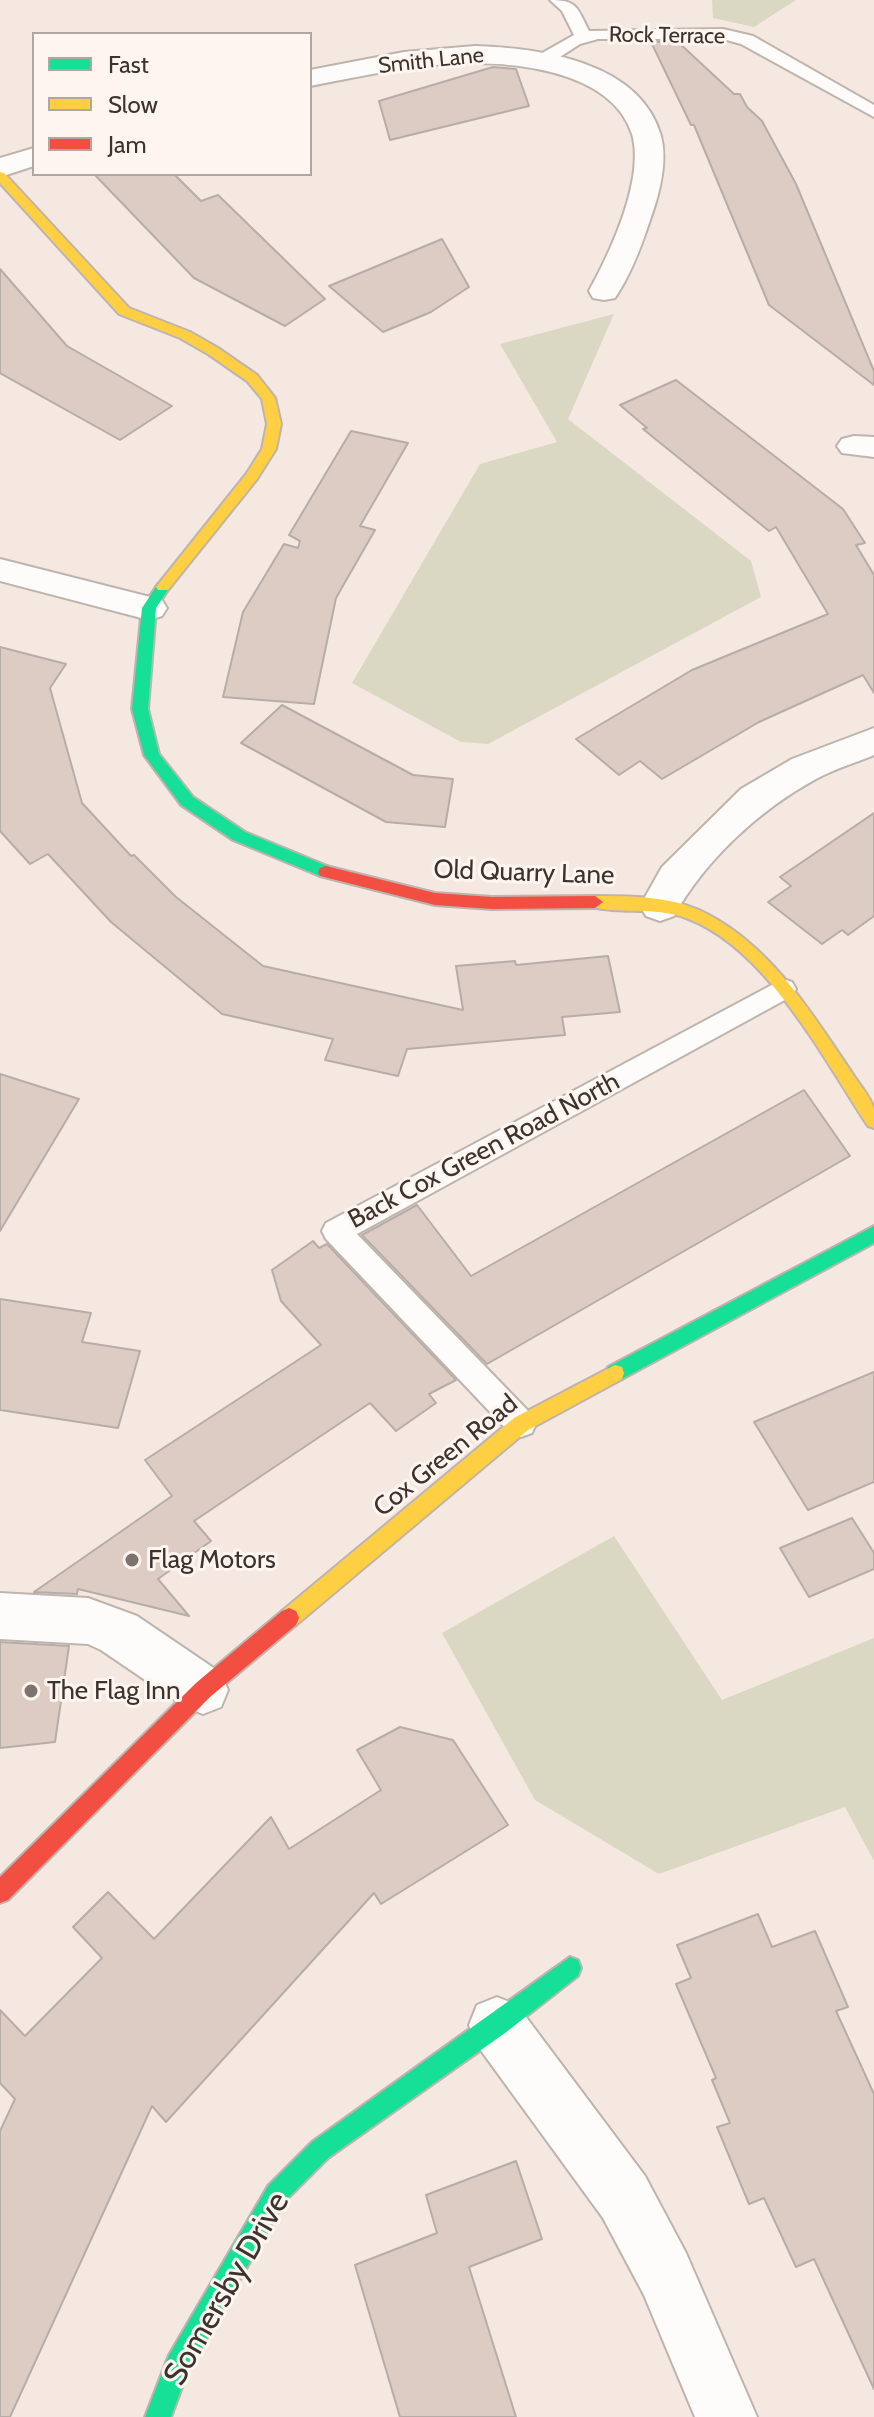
<!DOCTYPE html>
<style>
body{margin:0}
#map{position:relative;width:874px;height:2417px;overflow:hidden;background:#f5e8e1;font-family:Cabin,sans-serif}
canvas{display:block}
.legend{position:absolute;left:32px;top:32px;width:280px;height:144px;box-sizing:border-box;background:#fff5f0;border:2px solid #b1a7a2;margin:0;padding:10px 14px;list-style:none;font-size:24px;color:#3c332e}
.legend li{display:flex;align-items:center;gap:16px;height:40px}
.legend b{width:40px;border:2px solid #b1a7a2}
</style>
<div id="map">
<canvas width="874" height="2417"></canvas>
<ul class="legend">
<li><b style="height:10px;background:#16e098"></b>Fast</li>
<li><b style="height:10px;background:#ffcf43"></b>Slow</li>
<li><b style="height:10px;background:#f24e42"></b>Jam</li>
</ul>
</div>
<script>
const c = document.querySelector('canvas').getContext('2d');
c.lineJoin = 'round';
function fill(path, color) { c.fillStyle = color; c.fill(path, 'evenodd'); }
function strokePath(path, color, width, dash) { c.strokeStyle = color; c.lineWidth = width; c.lineCap = dash ? 'butt' : 'round'; c.setLineDash(dash || []); c.stroke(path); }
function write(font, color, halo, rows, align = 'center') {
  c.font = font + ' Cabin,sans-serif'; c.lineWidth = 6; c.setLineDash([]); c.textBaseline = 'middle'; c.strokeStyle = halo; c.fillStyle = color; for (const [text, x, y, turn = 0] of rows) {
    c.save(); c.translate(x, y); c.rotate((+turn || 0) * Math.PI / 180); c.textAlign = isNaN(turn) ? turn : align; if (halo) c.strokeText(text, 0, 0); c.fillText(text, 0, 0); c.restore();
  }
}
fill(new Path2D(`
 M712,0h84l-42,27 -41,-9z
 M614,314l-46,105 183,142 10,36 -273,147 -27,-2 -109,-59 128,-219 77,-22 -57,-98z
 M614,1536l108,164 152,-62v223l-29,-54 -186,67 -124,-74 -93,-167z`), '#dad8c2');
const building = new Path2D(`
 M651,42h27l56,52h6l7,13 15,14 34,63 78,187v14l-105,-80 -75,-180h-3z
 M493,67l23,2 13,37 -139,34 -11,-39z
 M94,174h80l27,27 17,-6 107,104 -40,27 -91,-48z
 M442,239l27,48 -38,25 -48,20 -54,-46z
 M0,269l67,77 105,60 -52,34 -120,-67z
 M676,380l167,129 22,34 -9,2 18,30v118l-11,-18 -104,47 -97,57 -22,-18 -21,14 -43,-36 116,-69 136,-56 -52,-87 -7,4 -126,-102 4,-1 -27,-23z
 M351,431l57,12 -48,83 15,4 -39,68 -22,106 -91,-7 20,-85 41,-68 14,4 2,-7 -11,-6z
 M0,647l66,17 -16,24 32,115 49,53 3,-1 42,42 87,69 200,44 -7,-44 59,-5 1,4 92,-9 12,56 -58,5 3,18 -158,14 -9,27 -73,-16 8,-21 -111,-25 -111,-92 -63,-68 -18,10 -30,-33z
 M282,705l131,70 40,4 -8,48 -59,-5 -145,-79z
 M874,813v103l-26,19 -6,-5 -20,14 -54,-42 23,-16 -11,-9z
 M0,1074l79,25 -79,132z
 M804,1090l46,66 -363,208 -125,-129 55,-30 54,71z
 M313,1241l6,7 8,-4 129,136 -27,14 7,9 -40,28 -26,-28 -176,118 17,20 -53,38 31,37 -111,-27 -1,5 -43,-2 138,-96 -27,-36 176,-115 -40,-44 -9,-31z
 M0,1299l91,14 -9,29 58,9 -22,77 -118,-18z
 M874,1372v110l-66,28 -54,-88z
 M852,1518l22,35v16l-65,28 -29,-49z
 M0,1642l69,4 -14,96 -55,6z
 M400,1727l53,13 55,85 -127,79 -7,-11 -208,229 -14,-16 -142,311h-10v-286l15,-32 -15,-16v-73l25,26 77,-78 -29,-31 35,-35 46,47 117,-122 18,32 92,-59 -24,-40z
 M758,1914l14,33 43,-16 33,76 -12,4 38,83v295l-60,-130 -18,8 -32,-69 -15,6 -32,-77 13,-4 -18,-43 4,-2 -40,-94 15,-6 -14,-33z
 M516,2161l26,78 -73,28 47,150h-116l-45,-152 82,-32 -11,-38z`);
fill(building, '#ddccc4');
strokePath(building, '#b7ada8', 2);
const lane = new Path2D(`
 M550,0c28,0 27,8 39,31l134,-2 30,7 121,69v12l-133,-73 -18,-5h-125l-18,5 -31,20h-12l-3,-4 3,-4 37,-21 -12,-24z
 M783,979l9,3 4,7 -4,7 -435,238 175,181 4,9 -4,9 -11,4 -11,-4 -184,-194 -4,-8 4,-8z`);
const street = new Path2D(`
 M475,46c64,2 165,15 186,90 7,27 -2,59 -11,84 -9,27 -19,54 -35,78l-11,2 -11,-2 -4,-7c21,-38 56,-112 43,-157 -21,-66 -126,-74 -183,-70 -47,3 -93,13 -139,22v-16l94,-18z
 M34,148v18l-34,11v-19z
 M854,436l20,1v20l-32,-4 -5,-7 5,-7z
 M0,559l162,41 5,8 -5,8 -13,4 -149,-39z
 M874,728v27c-19,8 -40,14 -58,24 -57,31 -111,81 -142,137l-14,5 -14,-5 -6,-10 22,-39 79,-78 51,-30z
 M0,1593l88,5 49,18 84,57 7,17 -7,17 -18,7 -18,-7 -84,-57 -13,-6 -88,-5z
 M497,1997l20,8 128,171 41,77 71,164h-62l-51,-122 -41,-77 -126,-173 -8,-20 8,-20z`);
const fast = new Path2D(`
 M163,582l7,5 -14,21 -8,101 11,45 34,43 52,35 87,36 2,4 -2,4h-12l-87,-36 -52,-35 -37,-50 -12,-46 10,-101 16,-24z
 M874,1226v17l-252,136 -7,2 -7,-2 -2,-6 2,-6z
 M570,1957l8,3 3,8 -3,8 -73,57 -177,125 -44,44 -96,169 -17,46h-26l24,-62 99,-169 44,-44z`);
const slow = new Path2D(`
 M0,172l4,1 125,135 61,24 28,16 39,27 18,23 6,26 -5,25 -19,30 -89,111h-10l-2,-3 91,-114 15,-24 5,-25 -5,-25 -15,-18 -39,-27 -28,-16 -61,-24 -119,-131z
 M595,896c38,0 80,0 114,19 64,34 104,100 143,158 6,10 20,25 22,37 0,5 0,12 0,18l-6,-2c-45,-68 -102,-179 -182,-208 -33,-12 -68,-3 -97,-12l-2,-4z
 M615,1365l7,2 2,6 -2,6 -94,51 -232,195 -7,3 -7,-3 -3,-7 3,-7 232,-193z`);
const jam = new Path2D(`
 M326,866l109,27 57,4 103,-1 8,6 -8,6 -103,1 -57,-4 -115,-29 -2,-4 2,-4z
 M289,1608l7,3 3,7 -3,7 -86,72 -202,203 -8,3v-26l196,-194 86,-72z`);
strokePath(lane, '#beb4ae', 4);
strokePath(street, '#beb4ae', 4);
strokePath(fast, '#beb4ae', 4);
strokePath(slow, '#beb4ae', 4);
strokePath(jam, '#beb4ae', 4);
fill(lane, '#fefcfa');
fill(street, '#fefcfa');
fill(fast, '#16e098');
fill(slow, '#ffcf43');
fill(jam, '#f24e42');
for (const [x, y, r, color] of [
 [132,1560,8,"#7d726d"],
 [31,1691,8,"#7d726d"]
]) { const dot = new Path2D(); dot.arc(x, y, r, 0, 2 * Math.PI); c.fillStyle = color; c.fill(dot); strokePath(dot, '#fff5f0', 3); }
write('22px', '#3c332e', '#fff5f0', [
 ["Rock Terrace",667,36,1],
 ["Smith Lane",431,61,-6]
]);
write('26px', '#3c332e', '#fff5f0', [
 ["Old Quarry Lane",524,873,2],
 ["Back Cox Green Road North",484,1151,-28],
 ["Cox Green Road",446,1456,-39]
]);
write('26px', '#3c332e', '#fff5f0', [
 ["Flag Motors",148,1560],
 ["The Flag Inn",47,1691]
], 'left');
write('32px', '#3c332e', '#fff5f0', [
 ["Somersby Drive",227,2289,-60]
]);
</script>
